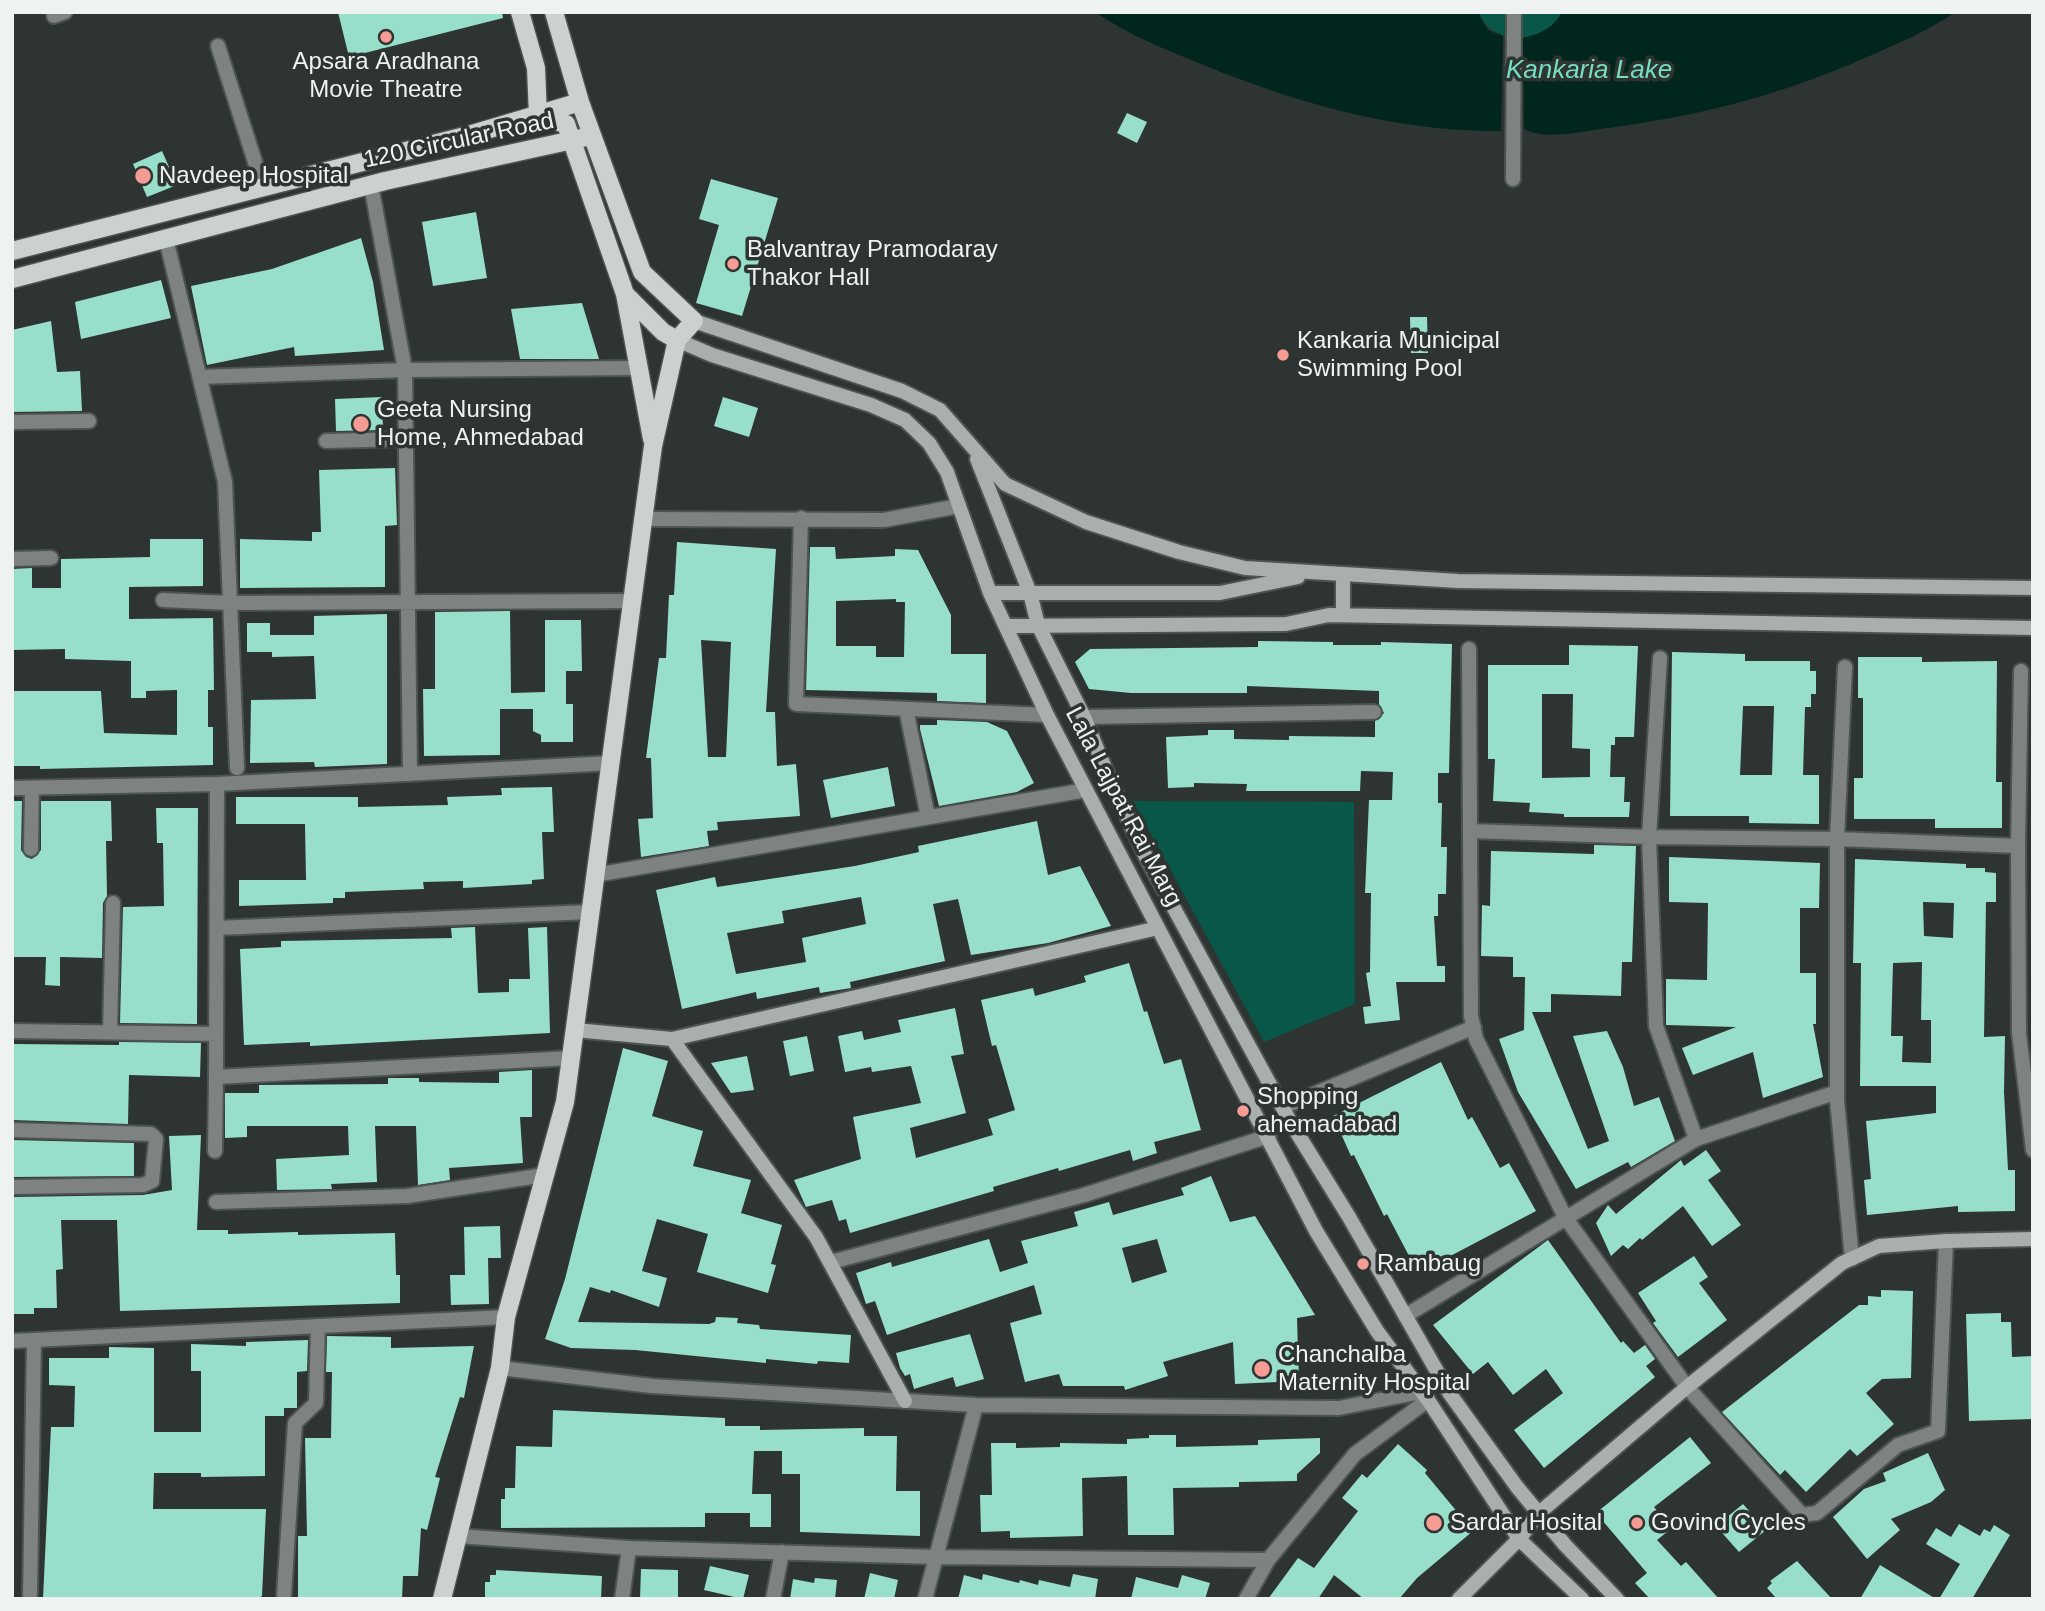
<!DOCTYPE html>
<style>
body{margin:0}
#map{position:relative;width:2045px;height:1611px;overflow:hidden;background:#2d3432;font-family:Helvetica,sans-serif}
canvas{display:block}
.frame{position:absolute;inset:0;border:14px solid #eef3f1;pointer-events:none}
</style>
<div id="map">
<canvas width="2045" height="1611"></canvas>
<div class="frame"></div>
</div>
<script>
const c = document.querySelector('canvas').getContext('2d');
c.lineJoin = 'round';
function fill(path, color) { c.fillStyle = color; c.fill(path, 'evenodd'); }
function strokePath(path, color, width, dash) { c.strokeStyle = color; c.lineWidth = width; c.lineCap = dash ? 'butt' : 'round'; c.setLineDash(dash || []); c.stroke(path); }
function write(font, color, halo, rows, align = 'center') {
  c.font = font + ' Helvetica,sans-serif'; c.lineWidth = 7; c.setLineDash([]); c.textBaseline = 'middle'; c.strokeStyle = halo; c.fillStyle = color; for (const [text, x, y, turn = 0] of rows) {
    c.save(); c.translate(x, y); c.rotate((+turn || 0) * Math.PI / 180); c.textAlign = isNaN(turn) ? turn : align; if (halo) c.strokeText(text, 0, 0); c.fillText(text, 0, 0); c.restore();
  }
}
fill(new Path2D(`
 M1562,12c-16,35 -69,34 -84,1z
 M1133,801l221,1 1,202 -91,38z`), '#085748');
fill(new Path2D(`
 M1095,12h383l10,18 15,6 -2,95c-103,1 -201,-27 -295,-65 -39,-16 -76,-30 -111,-54z
 M1562,12h394c-29,19 -59,32 -91,46 -88,38 -162,57 -257,70 -25,3 -61,13 -84,1l-1,-91c16,-4 31,-10 39,-26z`), '#00261d');
fill(new Path2D(`
 M338,12h164l1,6 -154,39z
 M1127,113l20,9 -10,21 -20,-10z
 M162,151l15,34 -30,12 -14,-33z
 M711,179l67,19 -36,118 -46,-13 23,-78 -20,-6z
 M476,212l11,66 -54,8 -11,-64z
 M361,238l12,44 11,68 -89,6 -1,-9 -87,18 -16,-79 81,-17z
 M161,280l10,38 -90,21 -6,-37z
 M582,303l17,56h-79l-9,-50z
 M1410,317h17l1,36h-17z
 M51,321l6,51 23,-1 2,40 -70,1v-82z
 M382,397l1,33 -47,1 -1,-32z
 M723,397l35,11 -9,29 -35,-11z
 M395,468l2,57 -12,1v61l-145,1v-49l72,2v-9h9l-2,-62z
 M150,539h53v47l-74,1v32l84,-1 1,72h-6v37h5v38l-173,4v-3h-28v-75h89l3,42 73,2v-45l-31,1v7h-15v-37l-66,-2v-10l-53,1v-81l20,-1v20h29v-29l89,-2z
 M677,542l99,7 -10,163h9l2,54 19,-2 4,52 -83,6 1,8 -11,1 2,15 -68,11 -3,-38 15,-1 -2,-60h-5l13,-100h7l3,-63h5zM701,640l30,2 -5,115h-18z
 M810,547h25l1,12 59,-3v-7l23,1 33,65v39h35v49l-49,-2v-8l-131,-3zM896,599v3h9l-1,55h-28v-11h-40v-45z
 M510,611l1,82 34,-1v-72h36l1,51h-16v33h7v38h-32v-7l-8,-4v-22h-33v46l-76,1 -1,-67h12v-77z
 M387,614v150l-72,3 -1,-5 -64,1 1,-63 65,-1 -2,-43 -42,1v-5h-25v-29h23v12h44v-19z
 M1258,641l75,1v3h48v-3l71,2 -3,129h-11v30h4l-1,44h6l-1,47h-8v22h-4l3,50h8v16h-49l4,38 -35,4 -2,-17 8,-1 -5,-33 4,-1 1,-79h-6l4,-93h23l1,-28 -32,-1 -1,20h-114l1,-7 -53,-1v4l-26,1 -2,-51 42,-2v-5h26v9l55,1v-4l86,1v-16l9,-8 -5,-9v-13l-132,-5v7h-116l-42,-4 -14,-27 15,-13 168,-2z
 M1569,645l69,1 -4,91h-19v8h-4l-1,32h15l-1,25h6l-1,15h-65v-3l-35,-2 1,-9 -37,-2 2,-42h-7v-94h81zM1542,694h31l-1,54 18,1v28l-48,1z
 M1672,652l73,2v7h65v10h6v23h-5v13h-6l-2,68h16v49l-70,-1v-7h-79zM1743,706h31l-2,69h-32z
 M1858,657h64v5l75,-1 -1,121h6v46h-67v-9h-81v-41h9v-80h-5z
 M937,720l50,2 20,9 27,52 -17,9 -78,14 -19,-77v-4h17z
 M888,767l7,39 -64,12 -8,-38z
 M552,787l2,45h-12l2,47 -12,1v4l-69,4v-7l-40,1 1,7 -79,3v6h-12v5l-94,3v-26h67l-1,-56h-69v-27h122v10l90,-2 -1,-8 55,-2 -1,-7z
 M12,801h10l-1,49 5,7 6,2 9,-9v-49h70l1,40h-6l1,55 -4,7 -1,55 -42,-1v29l-15,-1 1,-28h-33z
 M156,808h42l-1,216 -77,-1 3,-116 41,-1 -1,-63h-6z
 M1037,821l11,54 32,-9 31,60 -63,17 -77,12 -13,-56 -25,5 12,57 -95,21 1,6 -31,5 -1,-6 -62,12 -1,-7 -74,17 -26,-119 59,-13 2,10 138,-21 64,-14 -1,-6zM861,897l5,27 -64,14 4,24 -70,12 -9,-41 57,-10 -2,-12z
 M1594,845l42,1 -4,116h-10l-1,34 -70,-2v18h-19l56,137 21,-8 -36,-105 34,-5 16,36 11,39 25,-9 16,44 -44,26 -3,-5 -52,27 -58,-97 -19,-53 25,-9 1,-53h-12v-20l-32,-1 1,-51 8,1 1,-55 103,3z
 M1669,857l151,6 -1,45h-19v65h16v51h-3l10,53 -60,21 -10,-46 -60,23 -11,-27 54,-21 -70,-2v-46l41,1 1,-77 -39,-1z
 M1855,859l111,5v4h19v4l11,1v29h-10l-2,135 21,-1 -1,56 4,78h7v41l-57,1v-6l-91,9 -3,-35 7,-1 -5,-58 70,-8v-27h-76l1,-123h-8zM1923,902l31,1 -1,35 -29,-2zM1922,962l-1,58h10v43l-29,-1 1,-26h-12l2,-73z
 M475,927l3,66 31,-1v-13h21l-2,-51 19,-1 3,106 -240,13v-4l-66,3 -4,-96 41,-2v-6l171,-3 -1,-10z
 M1129,963l15,49 3,-1 17,53 17,-5 20,71 -47,12 3,11 -24,8 -3,-11 -71,21 -1,-3 -65,19 1,4 -144,42 -4,-14 -7,2 -7,-21 -26,7 -12,-27 67,-21 -8,-42 68,-14 -10,-37 -39,6 -1,-5 -26,5 -7,-36 24,-5 2,9 37,-8 -3,-12 57,-12 9,46 -13,2 15,57 -56,15 6,30 77,-23 -5,-16 27,-9 -19,-65 -4,1 -11,-46 52,-12 2,8 51,-14 -2,-6z
 M807,1036l7,35 -24,5 -7,-35z
 M119,1042l82,1 -1,34 -71,-2 -1,49 -116,-4 1,-76 106,1z
 M623,1048l45,13 -16,55 51,15 -10,35 58,14 -10,33 41,12 -11,39 5,1 -8,28 -71,-21 11,-38 -51,-15 -15,52 25,7 -8,29 -48,-17 -1,3 -20,-6 -12,35 131,2 6,-2 1,-5 22,1 -1,5 22,2 1,4 91,6 -2,28 -31,-2 -1,3 -51,-5v4l-131,-13 -64,-2 -26,-9 20,-60z
 M747,1056l7,34 -23,3 -20,-30z
 M1441,1062l27,58 4,-3 28,51 9,-5 27,48 -118,62 -31,-59 -3,2 -30,-61 -3,1 -18,-40z
 M532,1070v47h-12l3,46 -74,5 1,12 -32,5 -2,-59h-41l2,56 -46,2 1,5 -55,1 -1,-31 73,-4 -1,-29h-101v11l-22,1v-45h34v-8l129,-1v-6h31v4l80,1v-11z
 M201,1135l-4,95h31v4l70,-2v3l97,-2 1,42h4v28l-280,8 -3,-91h-56l2,49 -7,1 1,38h-23v6h-22v-117l131,-2 29,-5 -3,-54z
 M12,1140l122,3v33l-122,1z
 M1706,1150l15,21 -13,9 33,45 -29,21 -29,-40 -41,34 -2,-2 -12,11 -5,-4 -12,11 -15,-33 12,-18 8,9 65,-54 3,6z
 M1211,1176l19,46 25,-6 60,99 -18,3 2,63 -64,3 -2,-42 -70,20 5,14 -43,14 -1,-4h-61l-4,-12 -34,8 -15,-59 32,-9 -8,-29 -147,50 -12,-34 -9,3 -10,-31 35,-11 1,5 97,-28 11,33 28,-9 -7,-22 57,-15 -4,-14 35,-10 4,13 71,-20 -3,-7zM1157,1239l10,33 -35,11 -10,-35z
 M500,1226l1,32h-13l1,46 -38,1 -1,-30h15l-1,-48z
 M1548,1240l73,103 2,-2 11,12 11,-8 10,14 -9,7 9,11 -111,91 -30,-38 49,-37 -17,-24 -33,26 -25,-33 -15,12 -40,-49z
 M1694,1256l14,21 -9,6 28,37 -49,37 -25,-34 3,-2 -18,-28z
 M1881,1290l32,1 -2,87 -29,1 -16,14 28,31 -37,32 -7,-7 -44,43 -21,-22 -5,5 -58,-63 137,-107h9v-9l13,1z
 M2001,1313v9h10l1,35 21,-1v63l-64,2 -3,-107z
 M970,1334l14,45 -28,8 -3,-10 -39,12 -4,-15 -5,2 -5,-8 -4,-15z
 M327,1336l64,1v11l83,-2 -10,52 -4,-1 -25,80 5,1 -13,52 -6,-2 -3,48h-15l-1,23h-104v-63h9l-2,-98h26l1,-66h-6z
 M308,1340l-1,31 -10,1v36h-13v8h-19v60l-64,1v-4h-47l-1,36h113l-4,87 -4,3h-215l8,-172h23l1,-41 -26,-1v-27h60v-11l45,1v84h47v-61h-10v-27l55,2v-4z
 M553,1410l172,8v8h35v4l104,-2v8h33l-1,55h24v45l-120,-4v-58h-18v-23h-28l-2,43h19v33h-21v-14h-45v14l-204,1v-29h4v-11h10l1,-42 36,1z
 M1149,1435h27v12l82,-2v-5l62,-2v15l-23,21v7l-58,1v5l-66,1 1,47h-46l-1,-59 -45,2 1,58 -73,2v-7l-29,1 -1,-37h12l-1,-52h25v5l44,-1v-4l67,1v-5l22,-1z
 M1690,1437l21,26 -57,44 18,21 -15,12 24,26 5,-4 33,37h-69l-15,-16 12,-10 -51,-60z
 M1398,1444l29,26 -2,3 48,58 -56,47 -18,21h-35l-30,-24 -16,24h-50l30,-41 16,10 44,-57 -16,-13 20,-24 5,4z
 M1928,1453l17,37 -14,12 -40,17 9,11 -33,29 -34,-42 31,-28 22,-8 -3,-8z
 M1743,1504l23,26 -27,22 -23,-26z
 M1959,1524l21,12 4,-7 6,3 4,-7 16,10 -38,64h-33l21,-35 -34,-20 10,-16 15,9z
 M1797,1561l35,38h-55l-10,-11 5,-5 -2,-2z
 M1880,1565l56,34h-76z
 M710,1566l39,9 -6,24 -39,-9z
 M641,1569l37,1v29h-38z
 M496,1570l106,6 -1,23h-116v-17h5v-7h6z
 M870,1573l28,7 -4,19h-30z
 M983,1574l36,9 1,-3 18,5 1,-5 31,7 3,-13 25,5 -3,20h-137l6,-24 18,5z
 M1182,1575l28,8 -5,16h-74l5,-22 42,11z
 M815,1578l22,2 -2,19h-45l3,-20 21,4z`), '#98dfcb');
const street = new Path2D(`
 M54,16l11,-4
 M218,46l45,141
 M1513,179l1,-167
 M371,185l34,185 5,404
 M166,239l59,243 12,286
 M200,377l205,-7 233,-2
 M12,422l77,-1
 M326,441l80,-2
 M801,518l-5,186 251,11
 M643,519l241,1 75,-14
 M12,559l39,-1
 M163,600l66,3 403,-2
 M1469,649l2,367 5,23 89,178 122,170 115,128 15,-2 81,-68 40,-14 8,-190
 M1660,658l-11,179 188,2v261l15,159
 M1845,667l-8,172 181,7 1,187 14,117
 M906,709l22,108
 M1084,717l290,-5
 M12,788l205,-4
 M1470,831l179,6 7,189 40,113 141,-47
 M2018,846l3,-175
 M31,849l1,-61
 M595,875l491,-85
 M217,928l373,-16
 M12,1031l204,3
 M110,1032l3,-129
 M571,1058l-355,19 1,-293 394,-21
 M1283,1107l191,-80
 M12,1130l139,4 5,5 -4,42 -9,4 -131,2
 M215,1151l1,-74
 M216,1202l191,-6 138,-21
 M831,1262l253,-67 185,-59
 M1405,1316l291,-177
 M12,1341l494,-24
 M500,1368l152,18 324,19 363,3 82,-16
 M457,1536l172,12 307,9 332,3
 M30,1595l4,-255
 M284,1595l11,-172 21,-20 2,-77
 M622,1599l7,-51
 M773,1599l9,-47
 M925,1599l51,-194
 M1246,1599l22,-39 87,-106 73,-54`);
const secondary = new Path2D(`
 M694,321l208,70 38,19 65,74 81,38 93,30 66,16 213,13 575,7
 M677,340l35,15 159,50 34,15 24,23 18,29 43,121 57,122 269,516 61,100 51,69 91,139 63,60
 M977,459l53,134 8,32 46,92 25,61 37,79 145,266 58,94 101,177 67,93 48,58 52,54
 M990,593h230l78,-16
 M1343,615v-40
 M1007,626l279,-2 43,-9 704,13
 M575,1030l97,9 144,198 89,164
 M672,1039l486,-111
 M1459,1599l60,-60 20,-26 148,-126 155,-124 37,-17 67,-5 87,-2`);
const primary = new Path2D(`
 M520,12l16,56 2,48 28,8 59,170 38,38 14,8
 M12,251l457,-116 111,-33
 M12,279l373,-98 206,-45
 M625,294l27,145
 M442,1599l58,-231 6,-51 59,-215 88,-656 24,-106 17,-19 -52,-49 -62,-170 -26,-90`);
strokePath(street, '#4c5351', 18);
strokePath(secondary, '#4c5351', 18);
strokePath(primary, '#4c5351', 21);
strokePath(street, '#7e8281', 14);
strokePath(secondary, '#a9afad', 14);
strokePath(primary, '#cad1cf', 18);
for (const [x, y, r, color] of [
 [386,37,7,"#f59c95"],
 [143,176,9,"#f59c95"],
 [733,264,7,"#f59c95"],
 [1283,355,7,"#f59c95"],
 [361,424,9,"#f59c95"],
 [1243,1111,7,"#f59c95"],
 [1363,1264,7,"#f59c95"],
 [1262,1369,9,"#f59c95"],
 [1434,1523,9,"#f59c95"],
 [1637,1523,7,"#f59c95"]
]) { const dot = new Path2D(); dot.arc(x, y, r, 0, 2 * Math.PI); c.fillStyle = color; c.fill(dot); strokePath(dot, '#2d3432', 2.5); }
write('24px', '#eef3f1', '#2d3432', [
 ["Apsara Aradhana",386,62,"center"],
 ["Movie Theatre",386,90,"center"],
 ["Navdeep Hospital",159,176],
 ["Balvantray Pramodaray",747,250],
 ["Thakor Hall",747,278],
 ["Kankaria Municipal",1297,341],
 ["Swimming Pool",1297,369],
 ["Geeta Nursing",377,410],
 ["Home, Ahmedabad",377,438],
 ["Shopping",1257,1097],
 ["ahemadabad",1257,1125],
 ["Rambaug",1377,1264],
 ["Chanchalba",1278,1355],
 ["Maternity Hospital",1278,1383],
 ["Sardar Hosital",1450,1523],
 ["Govind Cycles",1651,1523]
], 'left');
write('24px', '#eef3f1', '#2d3432', [
 ["120 Circular Road",459,141,-12],
 ["Lala Lajpat Rai Marg",1123,807,62]
]);
write('italic 26px', '#75dec3', '#2d3432', [
 ["Kankaria Lake",1589,71]
]);
</script>
